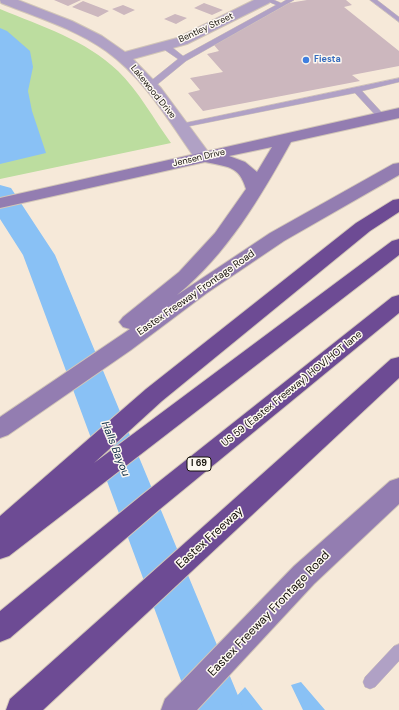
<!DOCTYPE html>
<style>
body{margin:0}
canvas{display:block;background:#f6e9d9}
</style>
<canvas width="399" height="710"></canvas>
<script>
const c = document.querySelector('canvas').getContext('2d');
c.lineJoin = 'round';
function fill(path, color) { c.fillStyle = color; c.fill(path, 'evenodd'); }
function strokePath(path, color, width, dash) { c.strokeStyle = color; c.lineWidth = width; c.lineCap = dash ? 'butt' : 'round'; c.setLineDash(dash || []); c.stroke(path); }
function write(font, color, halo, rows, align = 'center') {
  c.font = font + ' "DM Sans",sans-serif'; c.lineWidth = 3; c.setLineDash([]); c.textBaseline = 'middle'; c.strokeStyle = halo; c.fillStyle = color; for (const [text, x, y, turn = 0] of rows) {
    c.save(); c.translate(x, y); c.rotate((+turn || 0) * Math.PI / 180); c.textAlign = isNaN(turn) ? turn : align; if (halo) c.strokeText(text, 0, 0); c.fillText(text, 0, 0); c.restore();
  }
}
fill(new Path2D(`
 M0,9c41,17 86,31 118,62 20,19 37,50 53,72l-171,36z`), '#bcdd9f');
fill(new Path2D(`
 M0,28l7,3 23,20 3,16 -5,24 4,20 14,42 -46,11z
 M301,682l24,28h-22l-12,-25z
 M245,687l18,23h-39z`), '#89c1f5');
fill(new Path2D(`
 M0,185l11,3 44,67 189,455h-52l-169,-455 -23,-36z`), '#89c1f5');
fill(new Path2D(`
 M54,0h27l-13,6z
 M307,0h39l6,5 -8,2 55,44v15l-47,9 8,6 -157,30 -15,-18 12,-3 -10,-12 33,-6 -16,-18 12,-3 -5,-6 75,-42z
 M83,1l26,10 -11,6 -26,-10z
 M204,3l19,7 -11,5 -18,-7z
 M123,5l12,5 -11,5 -12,-6z
 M175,14l12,4 -11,6 -12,-5z`), '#ccb7be');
const lane = new Path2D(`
 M264,0h10l7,3 5,-3h8l-108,61 -33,27h-6v-4l31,-25 -16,-11v-4h6l15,12 93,-51z
 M370,0h7l22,17v5z
 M399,78v4l-37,9 24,26 -4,2h-3l-24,-26 -175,35 -4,-2 4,-2z
 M399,644v17l-24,26 -5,2 -5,-2 -2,-5 2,-5 29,-31z`);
const street = new Path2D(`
 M0,0h18l54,21 30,15 23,16 52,-14 77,-38h17l-2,3 -82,41 -54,15 28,29 51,69 -3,4 -6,1 -6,-1c-27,-38 -52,-82 -91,-110 -31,-22 -70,-34 -105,-48z`);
const secondary = new Path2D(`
 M399,108v10l-108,24c-31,56 -64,112 -114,153l93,-62 123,-69 6,-1v12l-115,66 -77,52 -76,57 -123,85 -8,3v-21l130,-88 -7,-2 -4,-5 4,-5 56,-45 36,-39 31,-44c-7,-24 -19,-22 -41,-27l-205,46v-10zM272,147l-15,25 -12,-10 -16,-6z
 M399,478v26l-85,80 -117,126h-36l4,-11 129,-133 96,-85z`);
const highway = new Path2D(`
 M399,199v13l-29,19 -208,170 -68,62 298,-222 7,-2v16l-390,301 -9,3v-43l146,-127 210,-166 37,-23z
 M399,295v18l-239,196 -150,129 -10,4v-31l142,-116 250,-198z
 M399,357v21l-356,332h-37l4,-11 381,-340z`);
strokePath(lane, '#d2c6b8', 1);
strokePath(street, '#d2c6b8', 2);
strokePath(secondary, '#d2c6b8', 2);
strokePath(highway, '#d2c6b8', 2);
fill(lane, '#b0a1c5');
fill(street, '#b0a1c5');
fill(secondary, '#937db1');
fill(highway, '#6d4b94');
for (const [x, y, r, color] of [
 [306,60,4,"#3f7fe0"]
]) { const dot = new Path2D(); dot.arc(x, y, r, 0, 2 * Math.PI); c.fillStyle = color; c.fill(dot); strokePath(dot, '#fdf8f1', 1.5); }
write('9px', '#14100a', '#fdf8f1', [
 ["Bentley Street",206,28,-25],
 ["Lakewood Drive",153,92,51],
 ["Jensen Drive",199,158,-13]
]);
write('bold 9px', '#366cbe', '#fdf8f1', [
 ["Fiesta",314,60]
], 'left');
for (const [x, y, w] of [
 [199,464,24]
]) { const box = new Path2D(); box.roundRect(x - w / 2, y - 7, w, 14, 3); c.fillStyle = '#fdf8f1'; c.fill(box); strokePath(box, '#14100a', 1); }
write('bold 9px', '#14100a', null, [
 ["I 69",199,464]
]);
write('10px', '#14100a', '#fdf8f1', [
 ["Eastex Freeway Frontage Road",196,293,-35],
 ["US 59 (Eastex Freeway) HOV/HOT lane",292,389,-39]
]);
write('italic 11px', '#0d2c46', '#fdf8f1', [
 ["Halls Bayou",115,449,68]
]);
write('12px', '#14100a', '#fdf8f1', [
 ["Eastex Freeway",210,538,-42],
 ["Eastex Freeway Frontage Road",269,614,-46]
]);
</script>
